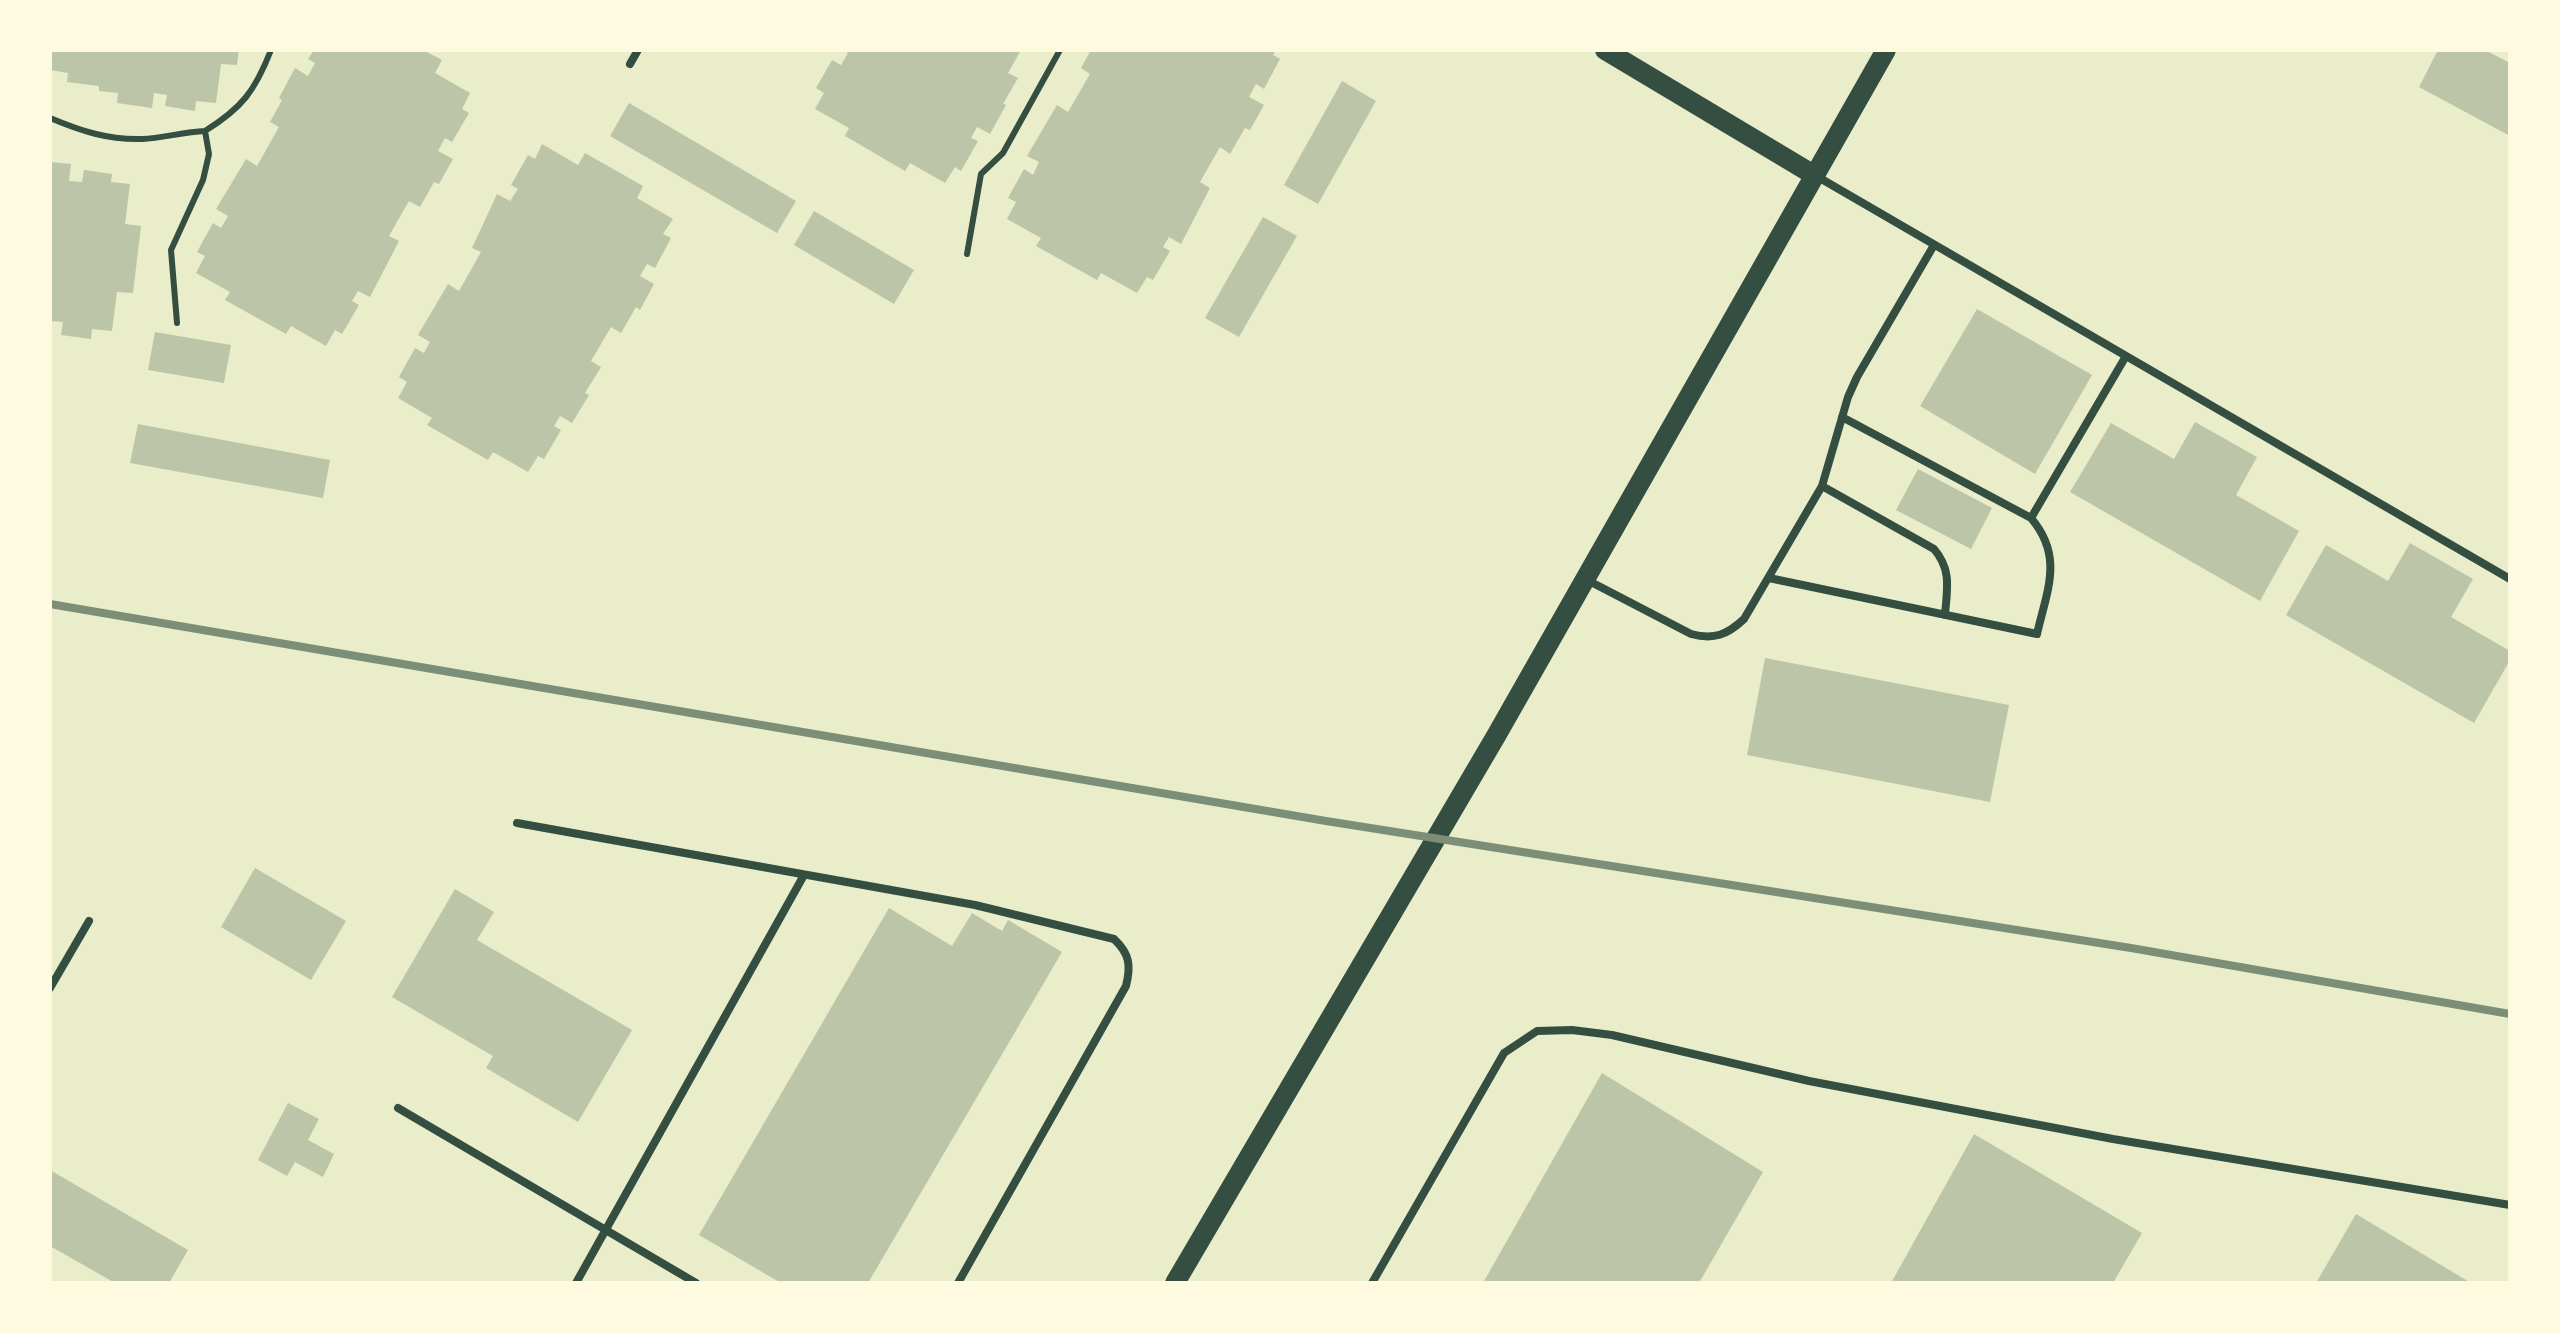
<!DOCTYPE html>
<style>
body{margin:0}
#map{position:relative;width:2560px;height:1333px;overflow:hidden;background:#e9edc9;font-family:"Archivo Narrow",sans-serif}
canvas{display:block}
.frame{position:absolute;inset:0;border:52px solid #fefae0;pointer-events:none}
</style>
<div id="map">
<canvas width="2560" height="1333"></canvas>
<div class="frame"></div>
</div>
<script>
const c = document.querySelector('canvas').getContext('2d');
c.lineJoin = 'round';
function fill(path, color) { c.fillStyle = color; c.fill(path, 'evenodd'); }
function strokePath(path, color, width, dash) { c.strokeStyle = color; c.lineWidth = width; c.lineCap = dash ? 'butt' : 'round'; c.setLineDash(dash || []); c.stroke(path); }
fill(new Path2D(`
 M50,50h189l-2,15 -16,-1 -5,39 -20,-2 -1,10 -30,-5 2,-11 -13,-2 -2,15 -35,-5 1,-10 -19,-2v-5l-32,-4 1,-9 -18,-3z
 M314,50h109l19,10 -7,13 35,20 -8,16 7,4 -17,29 -7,-4 -7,13 15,8 -14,25 -5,-2 -14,25 -11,-6 -20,35 10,5 -29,56 -12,-6 -6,10 7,4 -17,29 -7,-4 -9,16 -35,-20 -5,8 -61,-34 5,-8 -34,-19 9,-17 -8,-4 16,-29 8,5 7,-12 -12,-7 30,-50 11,7 22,-39 -9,-5 12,-22 -3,-2 16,-30 13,8 7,-13 -7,-4z
 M842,50h179l-13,23 10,5 -15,26 3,1 -16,29 -13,-7 -6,11 7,3 -17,30 -6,-4 -10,16 -35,-20 -5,8 -60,-35 4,-8 -34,-19 9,-16 -8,-5 16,-28 9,5 7,-12z
 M1091,50h185l-3,5 7,4 -16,30 -8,-5 -7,13 15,8 -14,25 -5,-2 -15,26 -10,-7 -20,35 10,6 -29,56 -12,-7 -6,10 7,4 -17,29 -6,-3 -10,16 -36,-20 -4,7 -61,-34 5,-8 -34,-19 9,-17 -8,-4 16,-29 9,6 6,-13 -12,-6 30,-51 11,7 22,-38 -9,-6z
 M2438,50h47l25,13v73l-91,-49z
 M1342,81l34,20 -58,103 -34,-19z
 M629,103l167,98 -19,32 -167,-97z
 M542,144l36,21 7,-12 58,33 -6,12 36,21 -10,15 8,4 -16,30 -8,-4 -7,12 14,8 -14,26 -4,-3 -15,26 -10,-6 -20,34 10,6 -16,26 4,2 -17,28 -12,-7 -6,10 7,4 -17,29 -6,-3 -10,16 -35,-20 -5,8 -61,-35 5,-7 -34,-20 9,-16 -8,-5 16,-29 9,5 6,-11 -12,-7 30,-51 11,7 22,-39 -9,-4 25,-54 13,7 8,-12 -7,-4 17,-30 7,4z
 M50,162l21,2 -2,17 13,1 2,-12 28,4 -1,8 19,2 -5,40 16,2 -8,67 -16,-1 -5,39 -20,-2 -1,10 -30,-4 2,-13 -13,-1z
 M814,211l100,59 -20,34 -100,-59z
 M1263,217l34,19 -58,101 -34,-19z
 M1977,309l115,66 -57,99 -115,-68z
 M155,332l76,13 -7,38 -76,-13z
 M2195,422l62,35 -21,38 63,36 -39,70 -190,-109 41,-69 63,36z
 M138,424l192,36 -7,38 -193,-35z
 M1918,469l74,39 -21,41 -75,-39z
 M2410,543l63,36 -22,38 59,34v9l-36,63 -188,-108 40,-70 62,36z
 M1765,658l244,47 -19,97 -243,-47z
 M255,868l91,53 -35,59 -90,-53z
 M455,889l39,23 -17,28 155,90 -54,92 -92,-54 7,-12 -101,-59z
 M889,908l63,38 20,-33 30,18 6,-11 54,32 -194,331h-87l-82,-48z
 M1602,1073l161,99 -64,111h-216z
 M288,1103l31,16 -11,21 26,14 -11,23 -28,-15 -8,14 -29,-16z
 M1974,1134l168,99 -29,50h-222z
 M50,1170l138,80 -19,33h-54l-65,-37z
 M2356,1214l115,69h-155z`), '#bcc5a7');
strokePath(new Path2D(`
 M50,118c31,13 58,22 92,21 21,-1 41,-7 63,-8
 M967,254l14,-80 22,-21 57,-103
 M177,323l-6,-73 32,-70 6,-26 -4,-23c37,-23 50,-40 66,-81`), '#344e41', 6);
strokePath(new Path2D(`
 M630,64l8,-14
 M1818,177l692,402
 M1822,486l112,63c18,21 13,40 11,66
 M2031,518l95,-162
 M1769,578l268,56c10,-44 27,-77 -6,-116l-189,-101
 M1589,581l102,53c23,6 36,1 53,-15l78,-133 26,-89 9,-20 77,-132
 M517,823l458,82 139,34c16,15 17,27 12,47l-168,297
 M50,988l39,-67
 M398,1108l298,175
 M576,1283l228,-408
 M1372,1283l132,-230 33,-22 35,-1 40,5 197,46 304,58 397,66`), '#344e41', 8);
strokePath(new Path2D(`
 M1605,50l209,125
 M1175,1283l321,-547 390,-686`), '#344e41', 20);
strokePath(new Path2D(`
 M50,604l1276,217 805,127 379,66`), '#7c8e77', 8);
</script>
